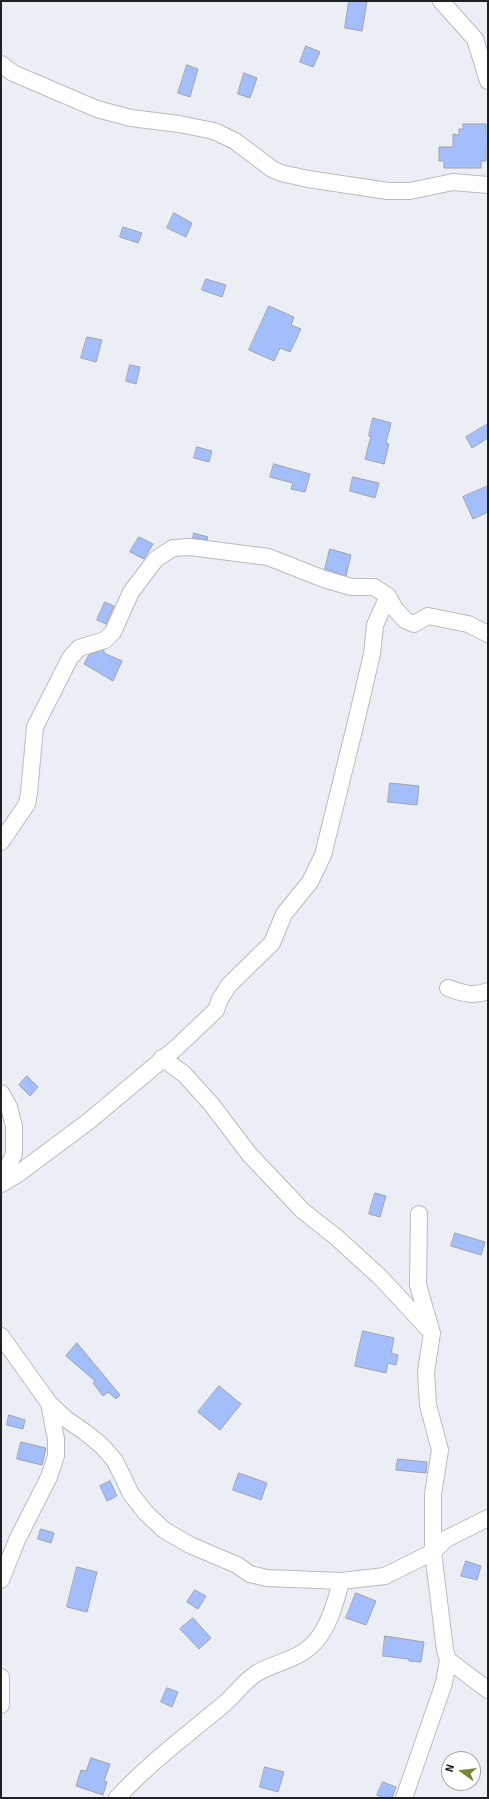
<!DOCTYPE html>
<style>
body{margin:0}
#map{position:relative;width:489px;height:1799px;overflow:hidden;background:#ebeef4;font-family:Signika,sans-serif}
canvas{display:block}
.frame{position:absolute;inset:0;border:2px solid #1f2022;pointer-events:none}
.north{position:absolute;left:441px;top:1751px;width:40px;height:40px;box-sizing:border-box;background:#fff;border:1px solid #a5a6a7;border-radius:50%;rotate:285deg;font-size:11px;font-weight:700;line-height:16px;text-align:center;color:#1f2022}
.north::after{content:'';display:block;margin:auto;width:14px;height:18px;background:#788736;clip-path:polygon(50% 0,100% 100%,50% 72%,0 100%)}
</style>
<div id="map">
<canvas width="489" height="1799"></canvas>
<div class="frame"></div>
<div class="north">N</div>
</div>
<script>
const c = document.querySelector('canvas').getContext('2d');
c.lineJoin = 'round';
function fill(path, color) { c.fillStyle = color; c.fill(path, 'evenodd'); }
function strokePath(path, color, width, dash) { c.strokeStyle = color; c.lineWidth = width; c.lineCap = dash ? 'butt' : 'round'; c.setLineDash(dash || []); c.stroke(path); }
const building = new Path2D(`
 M349,1l18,1 -5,29 -17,-3z
 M306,46l14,6 -7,15 -13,-5z
 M187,65l11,4 -8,28 -12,-4z
 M244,73l13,5 -7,20 -12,-4z
 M463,124h23v8h2v14h-2v15h-5v7h-37v-7h-5v-14h14v-13l6,1v-6h4z
 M174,213l18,10 -6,14 -19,-9z
 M123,227l19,6 -4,10 -18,-6z
 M206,279l20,6 -4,12 -20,-7z
 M269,306l25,11 -3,8 10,4 -11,23 -10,-4 -6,13 -25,-11z
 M87,337l15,3 -6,22 -15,-4z
 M130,365l10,2 -4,17 -10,-3z
 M373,418l18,5 -5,20 3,1 -5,20 -19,-5 6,-23h-2z
 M488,424v14l-16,10 -6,-11z
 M197,447l15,4 -3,11 -15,-4z
 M274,464l36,10 -5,18 -14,-3 2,-6 -23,-6z
 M353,477l26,6 -4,15 -25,-7z
 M488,486v26l-15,7 -10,-22z
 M194,533l14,4 -1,3 -14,-2z
 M139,537l14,7 -9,15 -14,-7z
 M330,549l21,6 -5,21 -21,-7z
 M105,602l9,4 -8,18 -9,-4z
 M104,650v3l18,8 -9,20 -29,-17 5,-9z
 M390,783l29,3 -2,19 -29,-3z
 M27,1076l11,11 -8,9 -11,-11z
 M375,1193l11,3 -6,21 -11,-3z
 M455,1233l30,9 -4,13 -30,-9z
 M363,1331l31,7 -3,15 7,2 -2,10 -8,-2 -2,10 -31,-7z
 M77,1343l43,52 -4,4 -8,-7 -5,4 -10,-13 2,-2 -29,-25z
 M219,1386l22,18 -21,26 -22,-18z
 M9,1415l16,5 -2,9 -16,-4z
 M21,1442l25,6 -4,17 -25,-6z
 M398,1459l29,3 -1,11 -30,-3z
 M239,1473l28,10 -6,17 -28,-10z
 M110,1481l7,15 -10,5 -7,-15z
 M41,1529l13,4 -3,10 -13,-4z
 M466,1561l15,5 -4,14 -16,-4z
 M77,1567l20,5 -10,40 -20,-5z
 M195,1590l11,6 -8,13 -11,-7z
 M356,1593l20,8 -10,24 -20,-7z
 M193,1618l18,20 -12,11 -19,-20z
 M385,1636l39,6 -3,20 -12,-1v-2l-26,-3z
 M167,1688l11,4 -6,15 -11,-5z
 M91,1758l19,6 -6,17 3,1 -4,13 -27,-9 5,-16 5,1z
 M265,1767l19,5 -6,20 -18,-5z
 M383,1782l13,5 -4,11h-8l-7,-3z`);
fill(building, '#a4bdfb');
strokePath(building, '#a0a3a9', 1);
const minor = new Path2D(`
 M441,1l34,38 13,42
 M1,64l12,9 84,36 34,9 48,6 35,7 21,10 37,28 9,4 27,6 80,12h22l43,-9 35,3
 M1,842l26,-38 2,-11 6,-66 35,-69 9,-10 26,-8 8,-8 18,-40 25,-33 17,-11 17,-1 78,10 56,22 27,8h23l14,9 7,13 10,11 9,4 14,-8 40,8 20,10
 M448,988c14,5 25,9 40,3
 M162,1058l22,16 28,31 37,49 54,57 33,26 44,40 52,56 -6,39 2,33 12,45 -7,44v58l12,98 3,10 -4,23 -40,115
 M1,1093l8,14 5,19v28l-13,26
 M1,1184l17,-10 71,-53 87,-73 40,-38 4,-11 9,-14 43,-42 12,-29 26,-32 13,-27 33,-133 16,-68 3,-29 13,-29
 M419,1214l-1,71 13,45
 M1,1336l48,67 17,16 19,13 17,14 13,15 16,33 15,19 18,17 26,15 47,20 13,9 17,4 74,3 44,-5 48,-24 13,-13 42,-21
 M1,1580l16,-40 32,-63 7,-21v-17l-7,-36
 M448,1660l40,30
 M1,1677v28
 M117,1798c32,-35 70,-63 107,-94 11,-9 20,-23 33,-31 17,-10 39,-13 54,-27 17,-15 25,-44 30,-65`);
strokePath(minor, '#b9bbc1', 18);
strokePath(minor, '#fff', 16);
</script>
